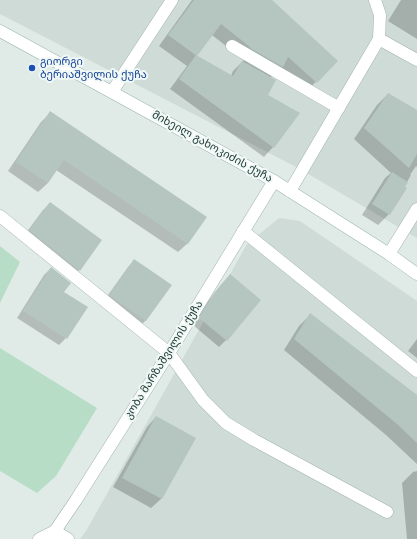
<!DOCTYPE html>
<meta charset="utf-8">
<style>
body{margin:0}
canvas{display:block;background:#e0ebe7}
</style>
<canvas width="417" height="539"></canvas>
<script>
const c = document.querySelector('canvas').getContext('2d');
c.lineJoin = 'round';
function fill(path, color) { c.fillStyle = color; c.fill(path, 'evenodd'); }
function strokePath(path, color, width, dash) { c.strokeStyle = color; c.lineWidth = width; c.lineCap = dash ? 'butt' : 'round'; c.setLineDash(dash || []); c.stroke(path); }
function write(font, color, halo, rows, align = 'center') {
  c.font = font + ' "Varela Round","Noto Sans Georgian",sans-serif'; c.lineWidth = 4; c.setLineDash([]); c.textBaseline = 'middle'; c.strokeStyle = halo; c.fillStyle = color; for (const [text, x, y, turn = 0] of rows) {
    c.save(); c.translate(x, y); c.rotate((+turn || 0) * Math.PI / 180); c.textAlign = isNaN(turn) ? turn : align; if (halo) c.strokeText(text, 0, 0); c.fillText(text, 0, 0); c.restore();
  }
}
fill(new Path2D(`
 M0,0h417v238l-119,-70 -298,-154z
 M279,218l21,3 117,80v238h-337l6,-8 161,-287z`), '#cedbd7');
fill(new Path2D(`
 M0,246l20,16 -20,41z
 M0,348l97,60 -41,68 -19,17 -37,-22z`), '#b8ddc7');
fill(new Path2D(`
 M192,0h79l65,61 -31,32 -26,-24 -9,9 -4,18 32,17 -25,34 -9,10 -94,-68 17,-23 -28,-20zM212,35l32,25 -11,11 -2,5 -35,-20z
 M401,0h16v39l-29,-18z
 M388,94l29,17v56l-1,-1 -6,9h1l-22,39 -11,11 -16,-10 23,-37 6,-5 -37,-34 23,-34z
 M50,113l138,130 -10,9 -122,-82 -8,13 -10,9 -30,-21 33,-49z
 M50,203l51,37 -22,30 -7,7 -49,-40 20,-27z
 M135,260l11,60 -7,7 -36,-25 25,-35z
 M51,268l11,24 4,46 -7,7 -42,-27 27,-43z
 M224,282l2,58 -7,7 -26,-22 15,-24z
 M310,315l107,81v68l-31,-29 -102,-85 15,-24z
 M417,339v19l-9,-7z
 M156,417l38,22 -33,60 -10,9 -38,-21 34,-60z
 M417,471v68h-10l-5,-56 11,-11z`), '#0003');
fill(new Path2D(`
 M194,0h78l66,61 -21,22 -29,-26 -5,10 -33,-19v-1l-29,-23 -24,32 -29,-21z
 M196,55l37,21 9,-15 34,19 -8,15 32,18 -26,35 -95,-69z
 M388,93l29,17v44l-8,14 -45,-40z
 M50,111l157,106 -19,27 -124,-84 -16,23 -32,-21z
 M392,172l16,10 -3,5 2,1 -17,27 -18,-11z
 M50,202l52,38 -22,31 -51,-41z
 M134,259l38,26 -26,36 -37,-26z
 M51,267l20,16 -7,9 24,15 -21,32 -44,-28z
 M230,274l31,26 -34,41 -28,-23 15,-25z
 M310,313l107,82v48l-20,-19 -103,-85z
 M156,416l40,22 -34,61 -40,-21z`), '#b5c6c1');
const lane = new Path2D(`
 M379,39l38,21
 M232,46l107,62
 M112,92l60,-92
 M290,191l89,-152 1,-24 -5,-15
 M243,231l174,140
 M389,254l28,-45
 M169,353l34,47 23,23 28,17 133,72
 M55,531l13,8`);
const street = new Path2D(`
 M0,216l169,137
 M39,539l16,-8
 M51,539l4,-8 21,-31 93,-147 105,-172`);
const secondary = new Path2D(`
 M0,31l274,150 115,73 28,20`);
strokePath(lane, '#a3b3af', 13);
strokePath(street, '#a3b3af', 13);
strokePath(secondary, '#9eb7b1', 13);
strokePath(lane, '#fff', 12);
strokePath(street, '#fff', 12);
strokePath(secondary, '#fff', 12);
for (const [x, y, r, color] of [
 [32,68,4,"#1a4fb4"]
]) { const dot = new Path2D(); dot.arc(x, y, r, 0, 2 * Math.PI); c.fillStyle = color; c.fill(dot); strokePath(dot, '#f0f8f5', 1.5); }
write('11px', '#164399', '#f0f8f5', [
 ["გიორგი",40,62],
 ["ბერიაშვილის ქუჩა",40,75]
], 'left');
write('11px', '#203b38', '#f0f8f5', [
 ["მიხეილ გახოკიძის ქუჩა",212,147,29],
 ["კობა მარზაშვილის ქუჩა",164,360,-58]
]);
</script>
